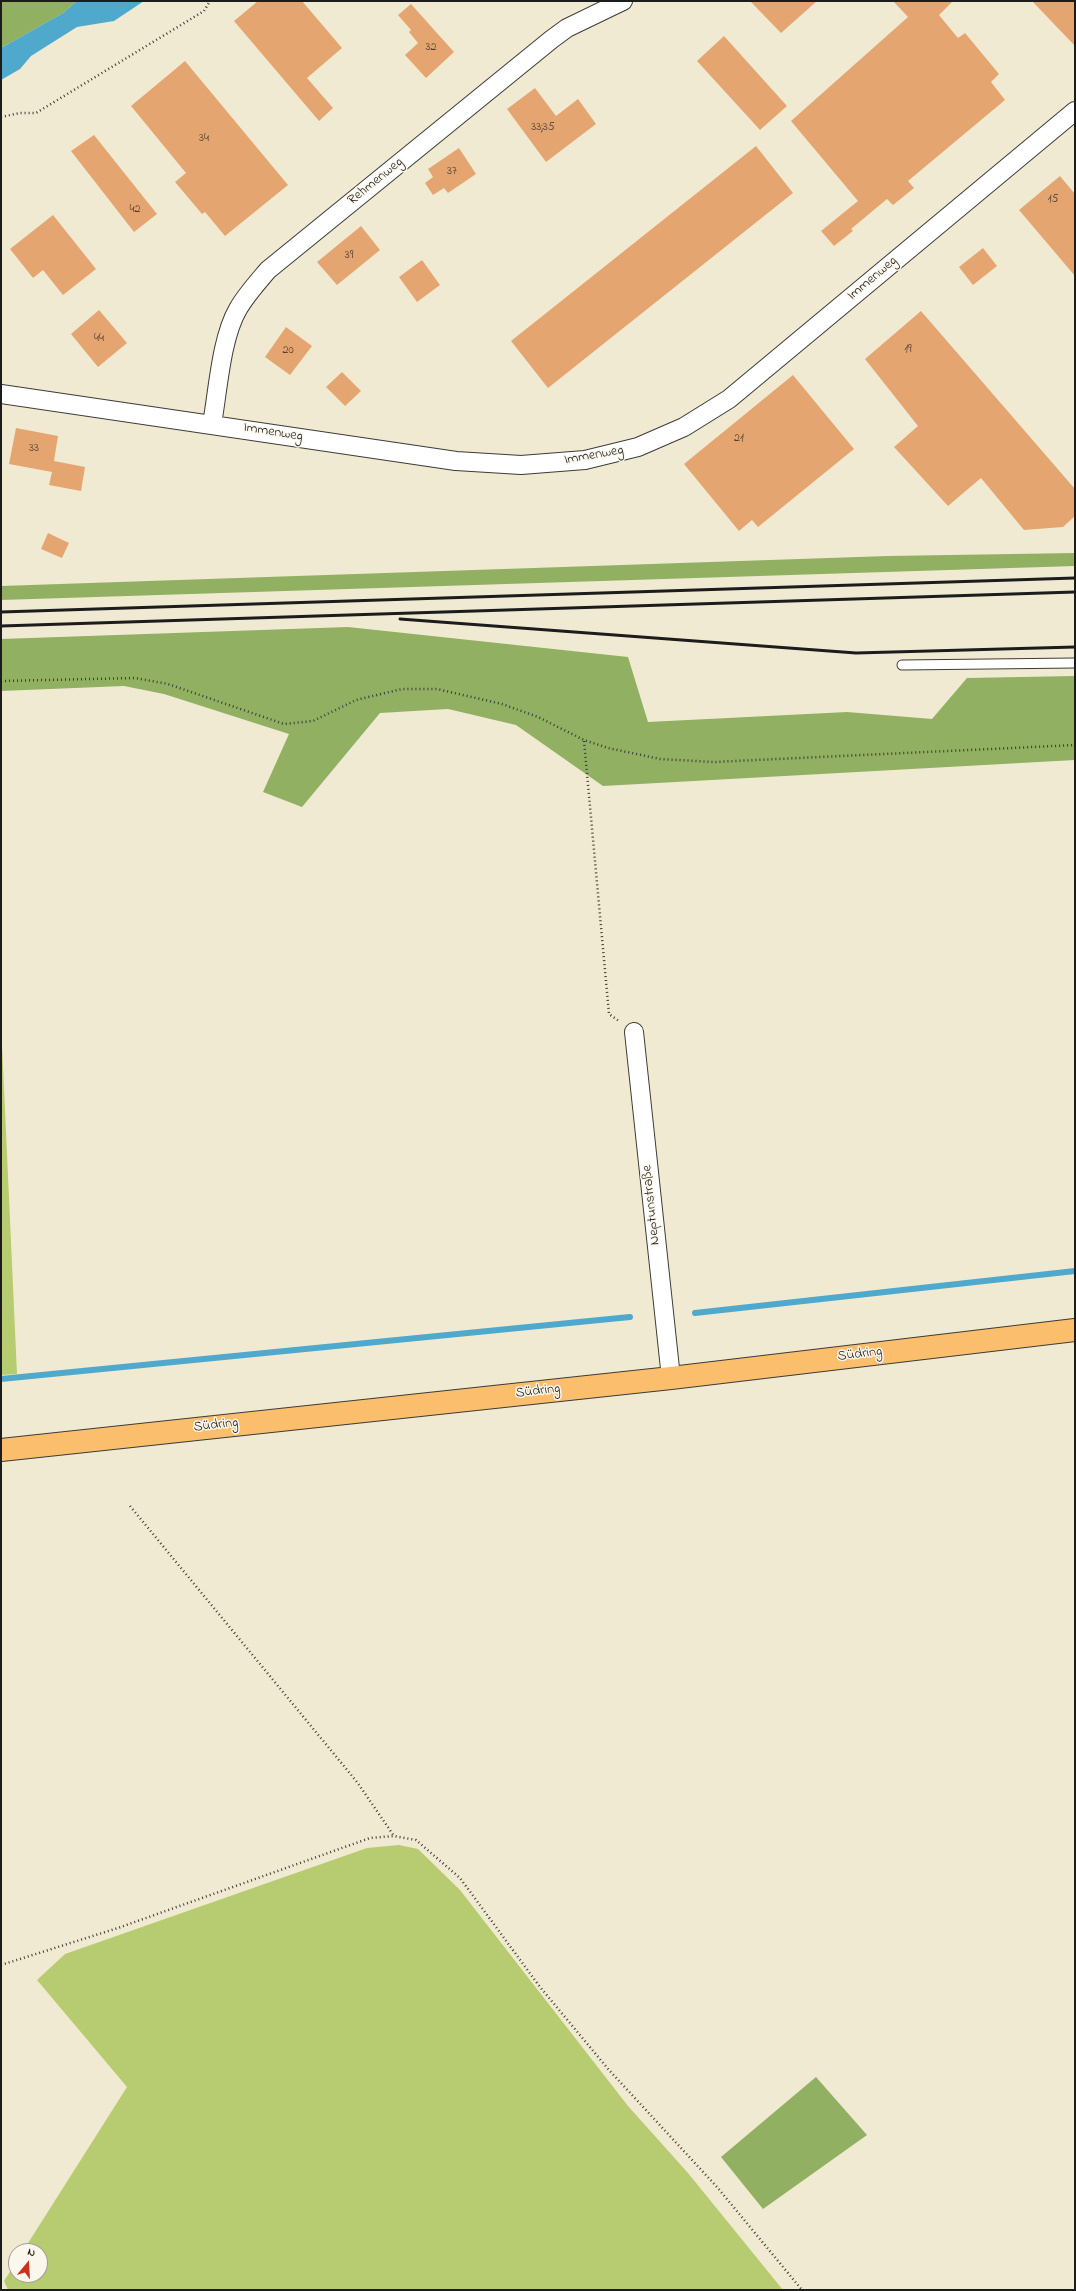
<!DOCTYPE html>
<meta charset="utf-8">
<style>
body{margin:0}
#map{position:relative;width:1076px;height:2291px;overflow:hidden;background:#f1ead2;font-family:"Indie Flower",sans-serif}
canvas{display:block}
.frame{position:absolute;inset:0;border:2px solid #1c1c1c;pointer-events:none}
.north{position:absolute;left:8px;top:2243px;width:40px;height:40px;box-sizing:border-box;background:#fbf7ec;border:1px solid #a29f99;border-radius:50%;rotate:18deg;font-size:11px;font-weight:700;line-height:16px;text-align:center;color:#1c1c1c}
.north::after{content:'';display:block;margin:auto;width:14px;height:18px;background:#c8321e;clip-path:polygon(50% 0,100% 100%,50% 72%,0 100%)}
</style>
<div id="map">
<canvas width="1076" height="2291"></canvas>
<div class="frame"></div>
<div class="north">N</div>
</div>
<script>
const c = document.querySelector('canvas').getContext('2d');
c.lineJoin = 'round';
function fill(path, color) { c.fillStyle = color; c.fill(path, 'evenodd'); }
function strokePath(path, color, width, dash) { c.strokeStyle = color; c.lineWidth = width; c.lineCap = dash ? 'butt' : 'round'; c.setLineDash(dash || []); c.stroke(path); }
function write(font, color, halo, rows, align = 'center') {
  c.font = font + ' "Indie Flower",sans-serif'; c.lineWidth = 3; c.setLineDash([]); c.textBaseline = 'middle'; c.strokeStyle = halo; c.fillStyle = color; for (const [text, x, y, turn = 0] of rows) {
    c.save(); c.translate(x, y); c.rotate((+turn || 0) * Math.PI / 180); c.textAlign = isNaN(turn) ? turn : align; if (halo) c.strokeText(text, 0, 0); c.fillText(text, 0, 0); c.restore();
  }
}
fill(new Path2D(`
 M1,1022l16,352 -16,1z
 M399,1845l19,4 42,41 168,216 60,67 95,117h-775l-4,-9 12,-19v13h24v-24h-17l104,-164 -90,-107 28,-26 302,-106z`), '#b7cc70');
fill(new Path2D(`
 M1,1h76l-14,12 -62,35z
 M1075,553v13l-1074,34v-14l887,-30z
 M348,627l280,30 20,65 199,-10 85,7 35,-41 108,-2v84l-472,26 -87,-61 -68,-16 -68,4 -78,94 -39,-15 26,-58 -125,-40 -40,-8 -123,5v-52z
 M816,2077l51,58 -104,74 -42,-52z`), '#91b062');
fill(new Path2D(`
 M77,1h67l-30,20 -37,6 -46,29 -11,13 -19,11v-32l62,-35z`), '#4fa9cd');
strokePath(new Path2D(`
 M695,1313l380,-42
 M1,1379l629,-62`), '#4fa9cd', 6);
fill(new Path2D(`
 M258,1h44l40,47 -35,30 26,30 -14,13 -85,-100z
 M750,1h67l-36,32z
 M893,1h60l-14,14 19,23 7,-5 34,41 -8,8 14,18 -97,81 6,7 -21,17 -6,-6 -36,30 2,2 -19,15 -13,-15 37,-30 -67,-80 117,-104z
 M1032,1h43v45z
 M411,4l43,48 -28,26 -21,-23 13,-12 -9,-11 2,-2 -13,-15z
 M724,36l63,70 -27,24 -63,-69z
 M185,61l103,124 -63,51 -20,-24 -3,2 -27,-32 11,-9 -55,-67z
 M535,88l21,28 22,-17 18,25 -50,38 -39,-53z
 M94,135l63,79 -23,18 -63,-81z
 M756,146l37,47 -245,195 -37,-47z
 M459,148l17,26 -28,19 -4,-5 -11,7 -8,-12 8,-6 -5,-8z
 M1060,176l15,18v82l-56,-66z
 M53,215l43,54 -33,26 -20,-25 -10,8 -23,-29z
 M361,226l19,24 -43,35 -20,-23z
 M983,248l14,18 -24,19 -14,-18z
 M422,260l18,25 -23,17 -18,-25z
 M99,310l28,33 -29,24 -27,-33z
 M921,311l154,178v27l-12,11 -39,3 -43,-52 -33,28 -54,-59 24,-21 -53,-67z
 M286,327l26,19 -22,29 -25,-18z
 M342,372l19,19 -16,15 -19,-19z
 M793,375l61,74 -96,78 -6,-7 -13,11 -55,-67z
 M16,428l42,8 -4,25 31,6 -4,24 -32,-6 3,-13 -43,-8z
 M48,533l21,10 -7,15 -21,-9z`), '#e5a571');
const lane = new Path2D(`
 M902,665l173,-2`);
const street = new Path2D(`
 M1,394l455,67 65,4 64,-5 53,-13 46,-20 45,-28 346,-288
 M212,424c6,-33 9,-86 26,-115 8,-14 19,-26 30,-39l284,-231 15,-11 56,-27
 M634,1032l37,346`);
const primary = new Path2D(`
 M1,1450l670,-72 404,-48`);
strokePath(lane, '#3c3b37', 11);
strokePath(street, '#3c3b37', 20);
strokePath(primary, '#3c3b37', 24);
strokePath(new Path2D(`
 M1,117l19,-4h16l168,-102 6,-10
 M1,681l134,-3 33,6 116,40 29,-3 43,-21 46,-11h35l65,15 36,13 46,23 24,8 52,11 54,3 361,-17
 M584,741l25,273 10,7
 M130,1506l227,276 37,54
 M1,1965l117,-37 252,-90 24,-2 22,4 44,38 80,109 69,83 108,117 85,103`), '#3c3b37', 2.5, [1, 3]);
strokePath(lane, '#fff', 9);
strokePath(street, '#fff', 18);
strokePath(primary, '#fabe6d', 22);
strokePath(new Path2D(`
 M1,612l1074,-34
 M400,619l456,34 219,-6
 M1,626l1074,-34`), '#1c1c1c', 3);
write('12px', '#4e3e31', null, [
 ["32",431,48],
 ["33;35",543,128],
 ["34",204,139],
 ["37",452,172],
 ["15",1053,200],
 ["42",135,210],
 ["39",349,256],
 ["44",99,339],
 ["19",908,350],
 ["20",288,351],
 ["21",739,439],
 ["33",34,449]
]);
write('14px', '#1c1c1c', '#fbf7ec', [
 ["Rehmenweg",376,182,-39],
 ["Immenweg",873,279,-40],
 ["Immenweg",273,433,9],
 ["Immenweg",594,456,-10],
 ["Neptunstraße",652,1205,-96],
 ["Südring",860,1355,-7],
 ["Südring",538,1392,-6],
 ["Südring",216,1426,-6]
]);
</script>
